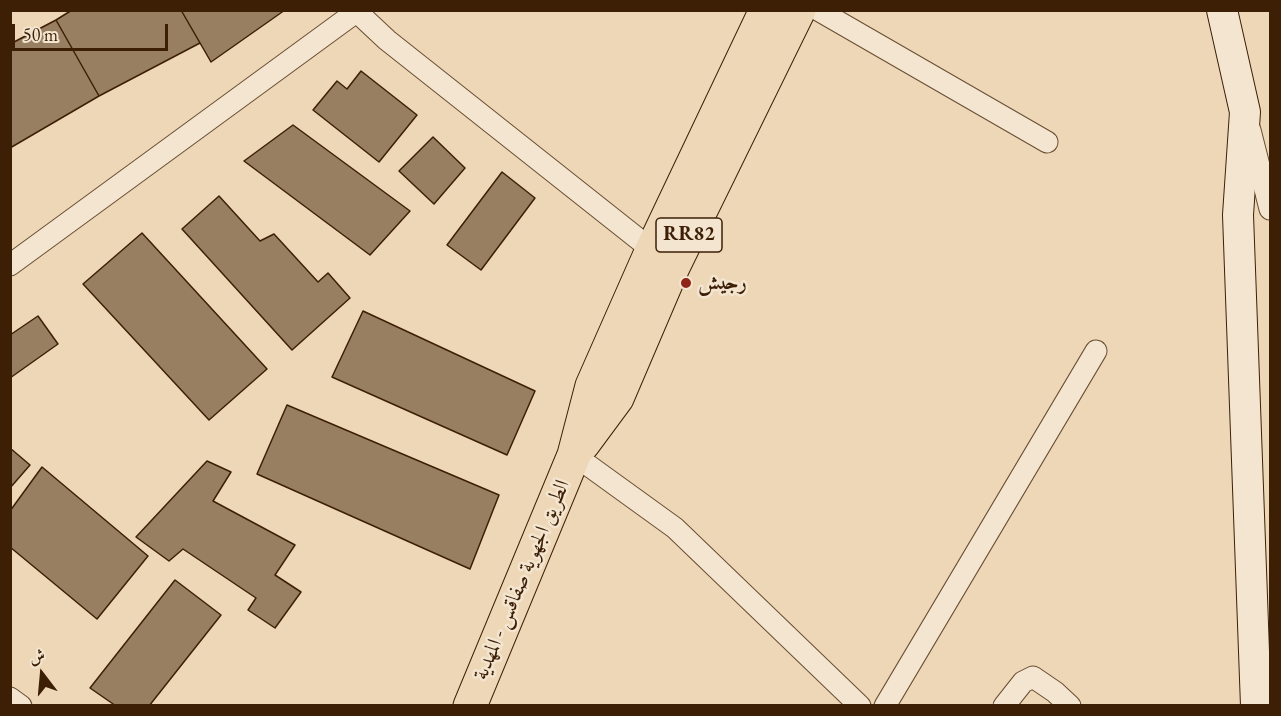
<!DOCTYPE html>
<meta charset="utf-8">
<style>
body{margin:0}
#map{position:relative;width:1281px;height:716px;overflow:hidden;background:#edd7b7;font-family:"EB Garamond",Amiri,serif}
canvas{display:block}
.frame{position:absolute;inset:0;border:12px solid #3d1f06;pointer-events:none}
.north{position:absolute;left:12px;top:644px;width:60px;height:60px;-webkit-text-stroke:4px #f3e5d0;paint-order:stroke;rotate:344deg;font-size:16px;font-weight:700;line-height:24px;text-align:center;color:#3d1f06}
.north::after{content:'';display:block;margin:auto;width:21px;height:27px;background:#3d1f06;clip-path:polygon(50% 0,100% 100%,50% 72%,0 100%)}
.scale{position:absolute;left:12px;top:24px;width:156px;height:27px;box-sizing:border-box;border:3px solid #3d1f06;border-top:0;padding-left:8px;font-size:18px;line-height:21px;white-space:nowrap;color:#3d1f06;-webkit-text-stroke:4px #f3e5d0;paint-order:stroke}
</style>
<div id="map">
<canvas width="1281" height="716"></canvas>
<div class="frame"></div>
<div class="north">ش</div>
<div class="scale">50 m</div>
</div>
<script>
const c = document.querySelector('canvas').getContext('2d');
c.lineJoin = 'round';
function fill(path, color) { c.fillStyle = color; c.fill(path, 'evenodd'); }
function strokePath(path, color, width, dash) { c.strokeStyle = color; c.lineWidth = width; c.lineCap = dash ? 'butt' : 'round'; c.setLineDash(dash || []); c.stroke(path); }
function write(font, color, halo, rows, align = 'center') {
  c.font = font + ' "EB Garamond",Amiri,serif'; c.lineWidth = 5; c.setLineDash([]); c.textBaseline = 'middle'; c.strokeStyle = halo; c.fillStyle = color; for (const [text, x, y, turn = 0] of rows) {
    c.save(); c.translate(x, y); c.rotate((+turn || 0) * Math.PI / 180); c.textAlign = isNaN(turn) ? turn : align; if (halo) c.strokeText(text, 0, 0); c.fillText(text, 0, 0); c.restore();
  }
}
const building = new Path2D(`
 M72,10h109l19,33 -101,53 -43,-76z
 M181,10h104l-74,52z
 M56,20l43,76 -89,52v-112l4,6z
 M361,71l56,44 -38,47 -66,-52 24,-29 10,8z
 M293,125l117,86 -40,44 -126,-94z
 M433,137l32,31 -31,36 -35,-33z
 M502,172l33,26 -54,72 -34,-25z
 M219,196l41,45 14,-7 44,48 10,-9 22,25 -58,52 -110,-121z
 M142,233l125,136 -58,51 -126,-136z
 M363,311l172,80 -28,64 -175,-78z
 M38,316l20,28 -48,34v-43z
 M287,405l212,90 -29,74 -213,-95z
 M10,448l20,17 -20,23z
 M207,461l24,11 -18,29 82,44 -20,30 26,17 -26,36 -27,-18 8,-12 -73,-49 -14,12 -33,-24z
 M42,467l106,89 -51,63 -87,-72v-36z
 M175,580l46,35 -72,91h-33l-26,-18z`);
fill(building, '#997f62');
strokePath(building, '#3d1f06', 1.5);
const street = new Path2D(`
 M355,10l32,30 274,217
 M818,10l229,132
 M1250,130l20,79
 M10,265l346,-253
 M574,455l101,73 185,178
 M10,698l11,8
 M885,706l211,-355
 M1004,706l19,-24 10,-5 22,15 15,14`);
const secondary = new Path2D(`
 M1222,10l23,102 -7,103 18,491`);
const primary = new Path2D(`
 M583,444l34,-46 56,-131 126,-257
 M470,706l104,-251 18,-69 60,-136 114,-240`);
strokePath(street, '#694d32', 23);
strokePath(secondary, '#3d1f06', 32);
strokePath(primary, '#3d1f06', 35);
strokePath(street, '#f3e5d0', 21);
strokePath(secondary, '#f3e5d0', 30);
strokePath(primary, '#edd7b7', 33);
for (const [x, y, r, color] of [
 [686,283,6,"#8f2418"]
]) { const dot = new Path2D(); dot.arc(x, y, r, 0, 2 * Math.PI); c.fillStyle = color; c.fill(dot); strokePath(dot, '#f3e5d0', 2); }
for (const [x, y, w] of [
 [689,235,66]
]) { const box = new Path2D(); box.roundRect(x - w / 2, y - 17, w, 34, 4.5); c.fillStyle = '#f3e5d0'; c.fill(box); strokePath(box, '#3d1f06', 1.5); }
write('bold 20px', '#3d1f06', null, [
 ["RR82",689,235]
]);
write('bold 21px', '#3d1f06', '#f3e5d0', [
 ["رجيش",698,283]
], 'left');
write('21px', '#3d1f06', '#f3e5d0', [
 ["الطريق الجهوية صفاقس - المهدية",522,580,-67]
]);
</script>
